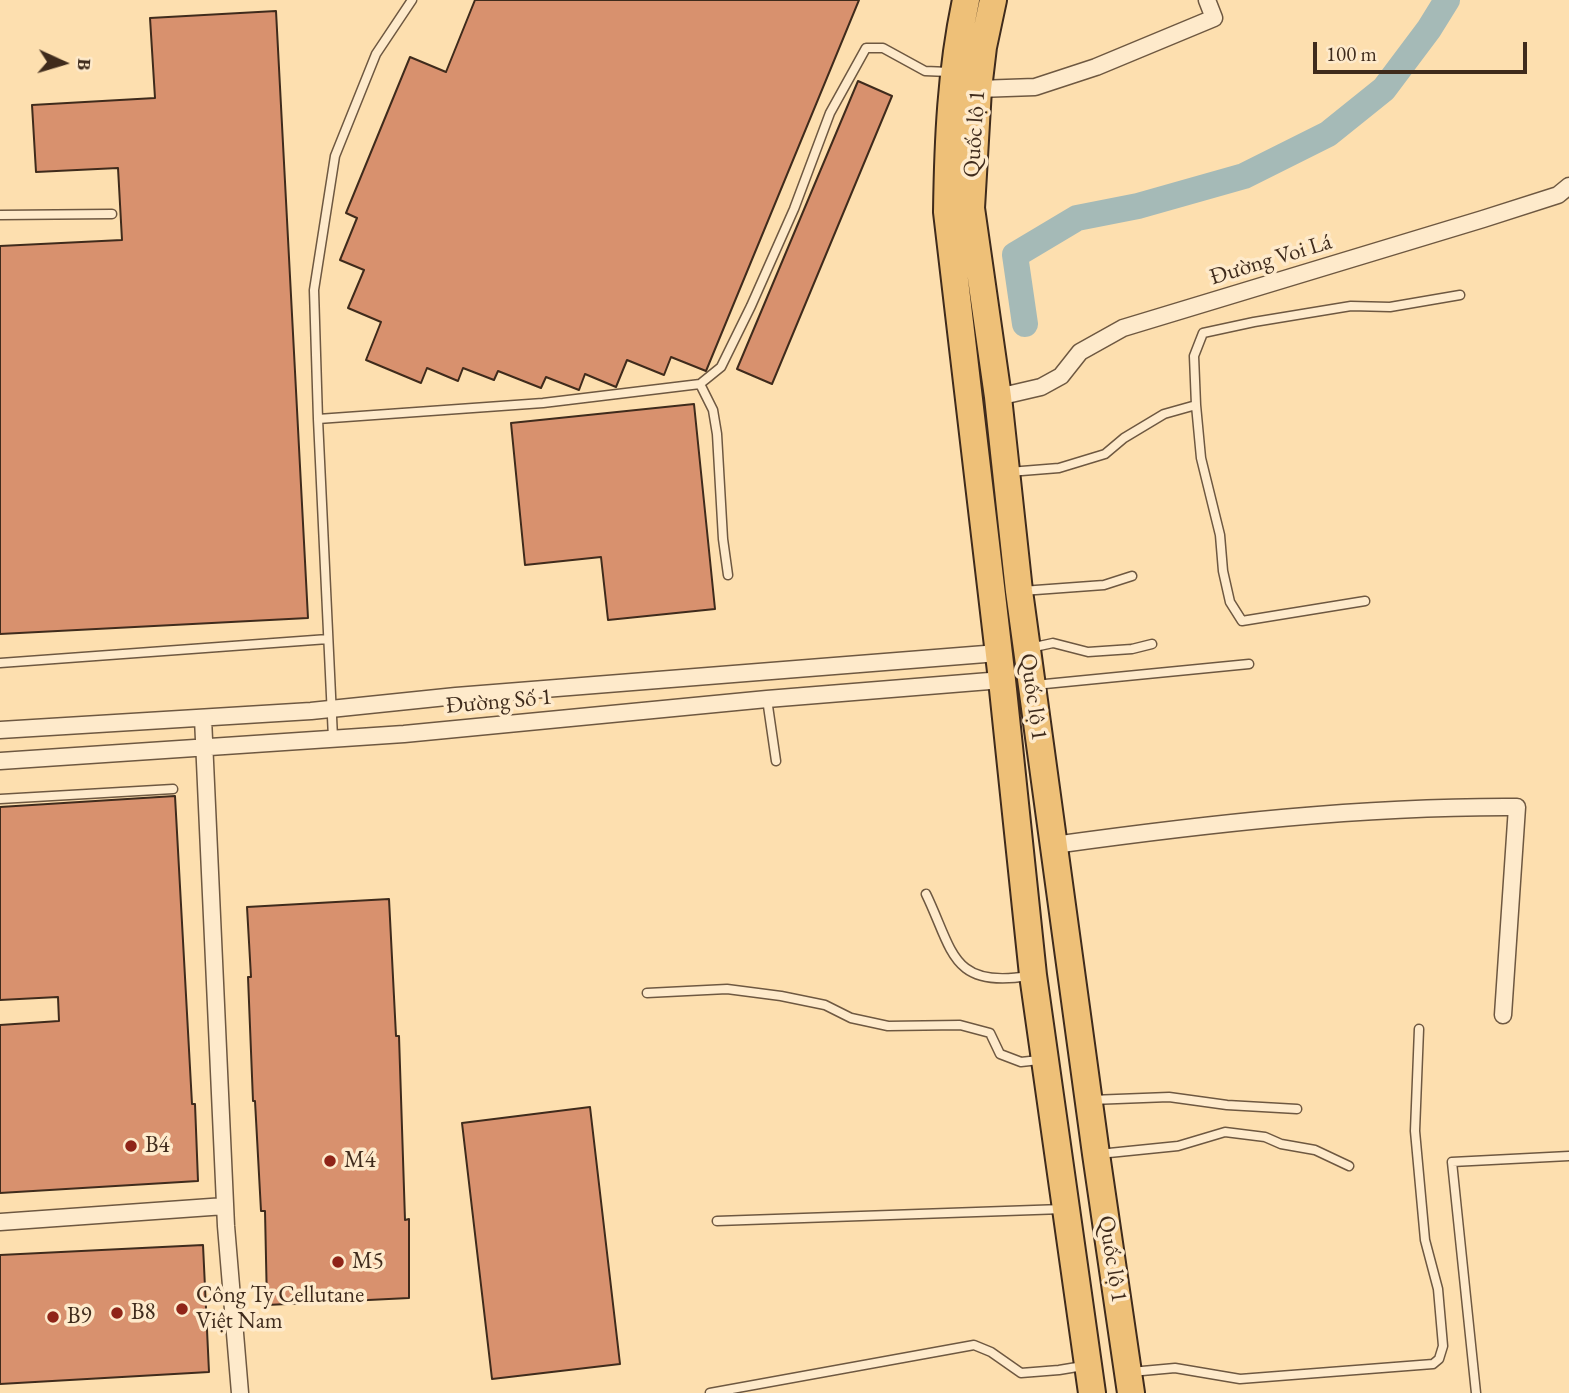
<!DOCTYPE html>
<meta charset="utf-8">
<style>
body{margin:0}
#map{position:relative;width:1569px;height:1393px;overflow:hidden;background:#fddfaf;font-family:"EB Garamond",serif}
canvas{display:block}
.north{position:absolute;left:28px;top:28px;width:70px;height:70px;-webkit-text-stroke:5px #feeacb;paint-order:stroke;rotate:94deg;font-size:19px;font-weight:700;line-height:28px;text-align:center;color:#3f2b1c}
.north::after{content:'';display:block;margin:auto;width:24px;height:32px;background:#3f2b1c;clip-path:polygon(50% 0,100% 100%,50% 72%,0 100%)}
.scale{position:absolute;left:1313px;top:42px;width:214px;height:32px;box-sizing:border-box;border:4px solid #3f2b1c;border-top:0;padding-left:9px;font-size:21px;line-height:24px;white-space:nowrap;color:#3f2b1c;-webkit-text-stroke:5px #feeacb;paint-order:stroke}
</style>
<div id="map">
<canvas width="1569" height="1393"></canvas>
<div class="north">B</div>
<div class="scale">100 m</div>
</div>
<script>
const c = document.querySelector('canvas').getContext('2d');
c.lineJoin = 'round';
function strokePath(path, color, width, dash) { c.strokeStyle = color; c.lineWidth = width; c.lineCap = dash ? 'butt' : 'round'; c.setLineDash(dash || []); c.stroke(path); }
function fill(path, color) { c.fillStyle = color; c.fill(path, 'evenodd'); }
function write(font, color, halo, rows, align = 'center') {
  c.font = font + ' "EB Garamond",serif'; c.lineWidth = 7; c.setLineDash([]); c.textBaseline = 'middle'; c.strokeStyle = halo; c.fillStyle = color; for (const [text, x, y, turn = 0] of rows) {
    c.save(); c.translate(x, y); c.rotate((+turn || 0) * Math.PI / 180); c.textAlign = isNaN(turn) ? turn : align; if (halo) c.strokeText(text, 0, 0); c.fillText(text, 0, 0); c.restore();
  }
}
strokePath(new Path2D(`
 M1025,324l-10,-69 62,-37 61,-12 106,-30 84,-42 56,-45 45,-60 18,-29`), '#a5bab7', 26);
const building = new Path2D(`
 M475,0h384l-153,371 -35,-14 -7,18 -37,-15 -11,27 -31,-13 -6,16 -33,-13 -5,11 -43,-17 -4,9 -31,-12 -5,13 -31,-13 -6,15 -55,-23 15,-38 -33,-14 16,-38 -24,-10 17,-42 -11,-5 64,-156 36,15z
 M276,11l32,607 -308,16v-388l122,-6 -4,-72 -82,4 -4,-67 123,-7 -5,-80z
 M858,81l34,15 -120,288 -35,-15z
 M694,404l21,205 -107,11 -7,-63 -76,8 -14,-142z
 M175,796l17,308h3l3,77 -198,12v-168l59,-4 -1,-24 -58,3v-193z
 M389,899l7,137h3l6,184 4,-1v79l-142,7 -2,-94h-4l-6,-110h-2l-5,-124h3l-4,-70z
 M590,1107l30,257 -128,15 -30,-256z
 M203,1245l6,127 -209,12v-129z`);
fill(building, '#d8916e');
strokePath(building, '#3f2b1c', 2);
const service = new Path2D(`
 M0,215l112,-1
 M700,384l13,26 4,24 6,105 5,36
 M1196,405l5,53 19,77 3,36 7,31 12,19 123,-20
 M318,419l225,-16 157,-19 21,-17 30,-61 43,-97 36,-96 36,-65h17l42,23 24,1
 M1009,472l50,-4 46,-14 19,-16 40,-24 32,-9 -2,-49 9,-23 51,-11 97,-16 39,1 70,-12
 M1022,591l82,-6 28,-9
 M1030,648l23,-5 35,9 44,-3 20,-5
 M0,663l328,-24
 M1035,685l214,-21
 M767,699l9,62
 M333,738l-15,-319 -4,-129 21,-134 41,-102 36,-54
 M0,799l173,-10
 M926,894c27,56 25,95 102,82
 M647,993l80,-4 54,7 44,9 26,13 37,8 72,-1 30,8 10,21 21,8 18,-2
 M1091,1100l78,-3 58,8 70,4
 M1099,1154l79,-8 47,-14 40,5 16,7 34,6 34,16
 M717,1221l346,-12
 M1131,1372l44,-4 65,11 193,-15 6,-5 4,-13 -5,-57 -13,-49 -10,-109 4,-102
 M710,1393l264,-48 17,7 30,21 38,-3 24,-4
 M1476,1393l-24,-231 117,-6`);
const minor = new Path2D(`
 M978,89l57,-2 61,-20 118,-49 -7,-18
 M998,397l43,-10 20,-11 19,-24 43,-24 360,-109 75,-24 11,-9
 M203,718l23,508 14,167
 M0,730l311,-19 145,-15 542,-43
 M0,761l404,-27 363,-35 235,-19
 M1054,845c152,-21 309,-39 463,-38l-14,208
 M0,1222l225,-16`);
const trunk = new Path2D(`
 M966,0c-15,70 -18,141 -19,212l55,468 31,295 59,418
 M993,0l-10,47 -5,42 -7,119 27,189 21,194 77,563 35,239`);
strokePath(service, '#6e5841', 11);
strokePath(minor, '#6e5841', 19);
strokePath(trunk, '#3f2b1c', 30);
strokePath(service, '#feeacb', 8);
strokePath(minor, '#feeacb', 16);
strokePath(trunk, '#eec078', 26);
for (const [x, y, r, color] of [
 [131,1146,7,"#8f2418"],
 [330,1161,7,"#8f2418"],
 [338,1262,7,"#8f2418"],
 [182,1309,7,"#8f2418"],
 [117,1313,7,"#8f2418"],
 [53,1317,7,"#8f2418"]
]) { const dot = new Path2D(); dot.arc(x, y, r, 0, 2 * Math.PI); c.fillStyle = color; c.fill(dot); strokePath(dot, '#feeacb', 2.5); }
write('23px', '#3f2b1c', '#feeacb', [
 ["Quốc lộ 1",975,134,-86],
 ["Đường Voi Lá",1271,260,-17],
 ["Quốc lộ 1",1033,697,82],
 ["Đường Số 1",499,702,-5],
 ["Quốc lộ 1",1112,1259,81]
]);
write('23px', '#3f2b1c', '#feeacb', [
 ["B4",145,1146],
 ["M4",344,1161],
 ["M5",352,1262],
 ["Công Ty Cellutane",196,1296],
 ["Việt Nam",196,1322],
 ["B8",131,1313],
 ["B9",67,1317]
], 'left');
</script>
